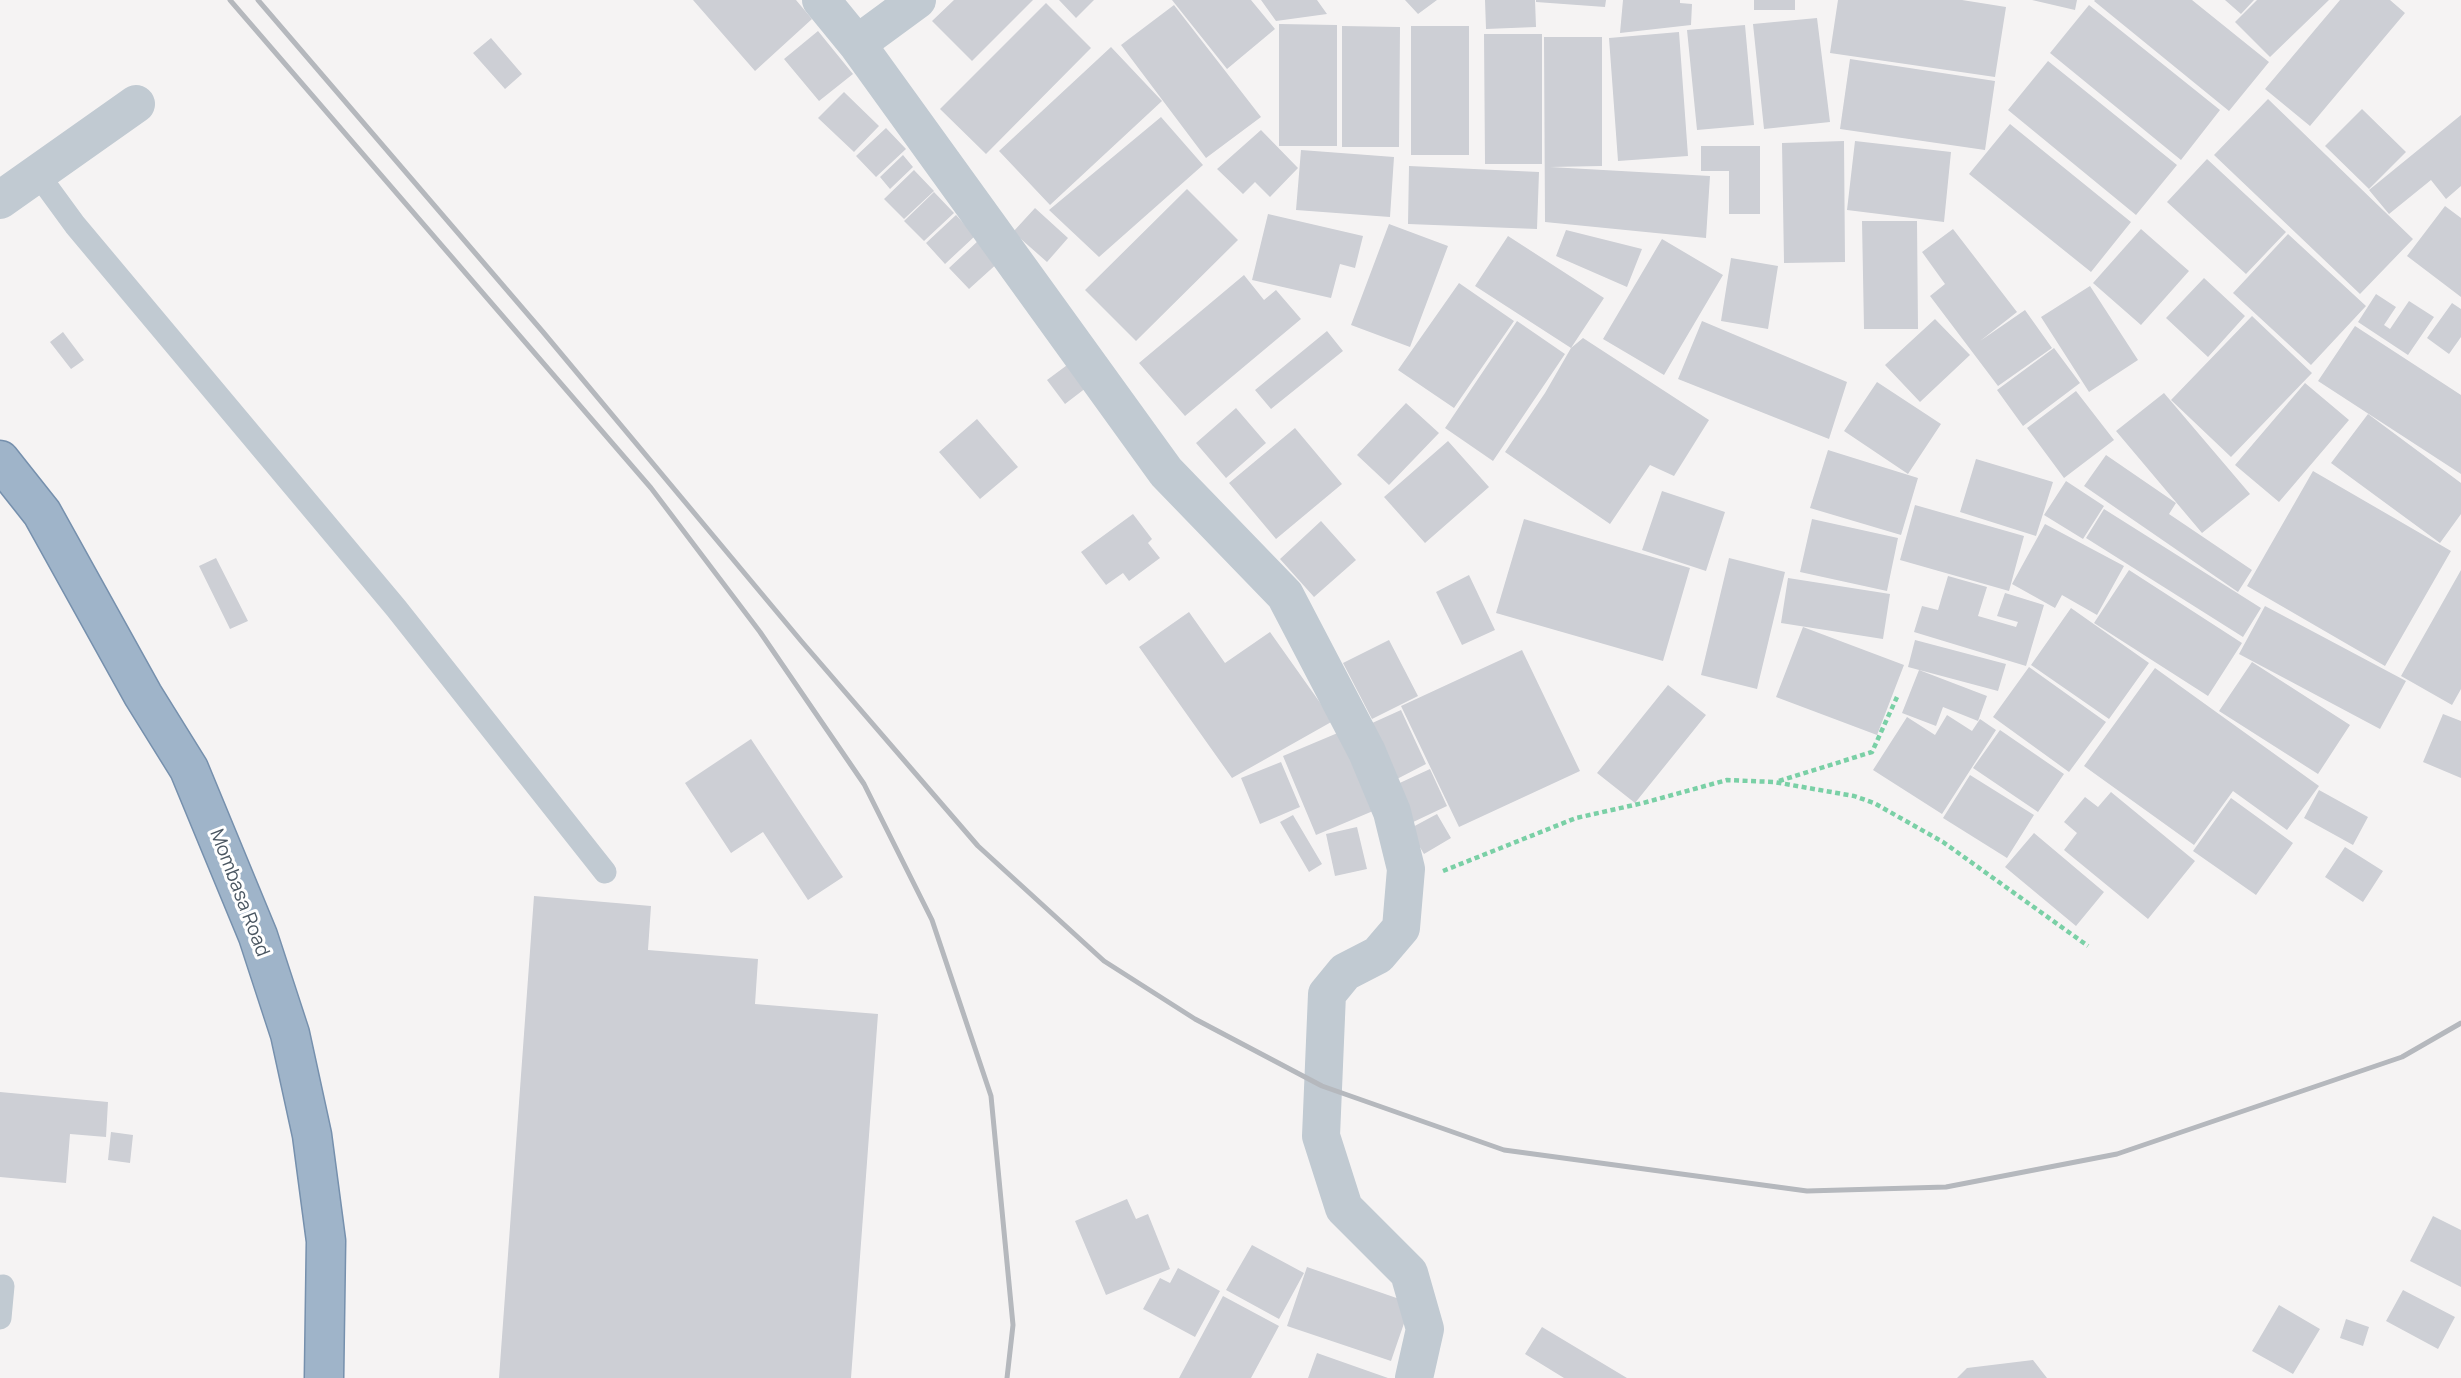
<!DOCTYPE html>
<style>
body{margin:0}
canvas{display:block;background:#f5f3f3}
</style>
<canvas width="2461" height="1378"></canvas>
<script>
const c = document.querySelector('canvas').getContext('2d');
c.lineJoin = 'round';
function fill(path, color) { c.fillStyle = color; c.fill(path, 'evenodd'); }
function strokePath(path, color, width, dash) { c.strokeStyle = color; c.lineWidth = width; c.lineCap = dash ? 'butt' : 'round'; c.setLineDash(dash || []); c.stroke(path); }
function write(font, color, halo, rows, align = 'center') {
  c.font = font + ' Manrope,sans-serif'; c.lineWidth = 6; c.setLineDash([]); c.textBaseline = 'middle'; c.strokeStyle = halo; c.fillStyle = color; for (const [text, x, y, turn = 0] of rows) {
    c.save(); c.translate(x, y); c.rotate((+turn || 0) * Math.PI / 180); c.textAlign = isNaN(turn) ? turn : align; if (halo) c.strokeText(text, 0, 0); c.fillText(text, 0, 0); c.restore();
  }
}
fill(new Path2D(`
 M693,0h103l16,19 -57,52z
 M954,0h79l-61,61 -40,-40z
 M1059,0h35l-18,18z
 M1172,0h79l24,29 -48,40z
 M1261,0h56l10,14 -51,7z
 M1405,0h32l-19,14z
 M1485,0h50l1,27 -50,2z
 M1536,0h70l-1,7 -69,-5z
 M1623,0h57v3l12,1 -1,21 -71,8z
 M1754,0h41v10h-41z
 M1838,0h124l44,7 -11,70 -165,-24z
 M2032,0h45l-2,10z
 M2095,0h97l77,62 -40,49 -135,-110z
 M2225,0h29l-13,14z
 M2257,0h72l-59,57 -35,-35z
 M2340,0h50l15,13 -95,113 -45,-37z
 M1046,3l45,45 -105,106 -46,-45z
 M1174,5l87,112 -55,41 -85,-113z
 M2089,5l131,105 -39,50 -131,-107z
 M1817,18l13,104 -66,7 -11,-105z
 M1279,24l58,1v121h-58z
 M1745,25l9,100 -57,5 -10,-100z
 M1342,26l58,1 -1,120h-57z
 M1411,26h58v129h-58z
 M818,31l35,43 -34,27 -35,-42z
 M1679,32l9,124 -70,5 -9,-123z
 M1484,34h58v130h-57z
 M1544,37h58v129l-52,1 160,9 -4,62 -161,-16z
 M491,38l31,36 -17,15 -32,-36z
 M1111,47l51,54 -112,104 -51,-54z
 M1850,59l145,22 -10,69 -145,-21z
 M2048,61l129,104 -41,50 -128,-105z
 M844,92l35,34 -25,26 -36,-34z
 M2268,99l145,140 -53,55 -146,-139z
 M2362,109l44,43 -37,37 -44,-43z
 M2461,115v71l-15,13 -15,-19 -42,34 -20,-24z
 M1161,117l42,48 -104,92 -50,-47z
 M2010,124l121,98 -40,50 -122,-98z
 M886,128l20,21 -30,28 -20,-21z
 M1261,130l37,38 -28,29 -15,-15 -12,12 -26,-25z
 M1844,141l1,121 -61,1 -2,-120z
 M1855,141l96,11 -7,70 -97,-12z
 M1701,146h59v68h-31v-43h-28z
 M1301,150l93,7 -4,60 -94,-7z
 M903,155l10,12 -23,22 -10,-12z
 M2207,159l79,73 -40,42 -79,-72z
 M1409,166l130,6 -2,57 -129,-5z
 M914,170l20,21 -30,28 -20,-20z
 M1187,189l51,51 -102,101 -51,-51z
 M934,192l20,21 -30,28 -20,-20z
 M2445,206l16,12v79l-54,-41z
 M1035,208l33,30 -21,24 -34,-30z
 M1268,214l95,22 -8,32 -15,-4 -9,34 -79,-18z
 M956,215l19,21 -30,28 -19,-21z
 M1862,221h55l1,108h-54z
 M1389,224l59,22 -38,101 -59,-22z
 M1953,229l64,83 -37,29 45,-31 27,38 -54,38 -68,-90 15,-12 -23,-32z
 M2141,229l48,42 -48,54 -48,-42z
 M1566,230l76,19 -15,38 -71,-31z
 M2288,234l78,72 -55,59 -78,-72z
 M1508,236l96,62 -33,50 -96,-62z
 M1662,239l61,36 -59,100 -61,-36z
 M979,240l21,21 -31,28 -20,-21z
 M1731,258l47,8 -10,63 -47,-8z
 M1244,275l20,25 12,-10 25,29 -116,97 -46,-53z
 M2204,278l41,38 -37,41 -42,-39z
 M1459,283l55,38 -60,87 -56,-38z
 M2090,286l48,74 -49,32 -48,-75z
 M2376,294l20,13 -12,18 6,4 19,-28 25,16 -26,38 -50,-33z
 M2452,303l9,6v28l-12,17 -22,-16z
 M2252,316l60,57 -81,84 -60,-57z
 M1935,319l35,36 -50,47 -35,-37z
 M1517,321l48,33 -72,107 -48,-33z
 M1702,321l145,61 -18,57 -151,-60z
 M2355,326l106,69v79l-143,-93z
 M1327,331l16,20 -72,58 -16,-19z
 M63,332l21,28 -13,9 -21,-27z
 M1583,338l126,82 -35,56 -24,-11 -40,59 -105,-72 40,-59 26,-45z
 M2054,348l26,35 -57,43 -26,-36z
 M1078,357l17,24 -30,23 -18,-24z
 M1877,382l64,42 -33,50 -64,-43z
 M2305,383l44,37 -70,82 -44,-37z
 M2076,391l38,49 -50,38 -37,-50z
 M2164,393l86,101 -48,39 -86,-102z
 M1406,403l33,30 -50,52 -32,-30z
 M1236,408l30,35 -40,35 -30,-35z
 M2368,414l93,69v31l-21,29 -109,-80z
 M977,419l41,48 -38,32 -41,-47z
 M1295,428l47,56 -66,55 -47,-56z
 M1448,441l41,46 -64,56 -41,-46z
 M1828,450l90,28 -17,57 -91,-27z
 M2106,455l70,48 -7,11 83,56 -14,22 -154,-106z
 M1976,459l77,23 -17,54 -76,-24z
 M2313,471l138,80 -66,115 -138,-80z
 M2066,481l38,25 -21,33 -39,-24z
 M1662,491l63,21 -19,59 -64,-21z
 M1915,505l109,31 -15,55 -109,-31z
 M2104,509l157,99 -18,29 -157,-99z
 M1133,514l19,25 -4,4 12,15 -31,23 -6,-8 -17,12 -25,-33z
 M1524,519l166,49 -27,93 -167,-48z
 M1812,519l86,19 -11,53 -87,-19z
 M1321,521l35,39 -42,37 -34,-38z
 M2045,524l79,42 -27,49 -35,-20 -7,13 -43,-24z
 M216,558l32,63 -18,8 -31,-63z
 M1729,558l56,14 -28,117 -56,-14z
 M2129,570l113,73 -34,53 -114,-73z
 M2461,570v119l-9,16 -51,-29z
 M1469,575l26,55 -33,15 -26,-53z
 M1948,576l39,11 -9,29 38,11 2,-5 -21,-6 8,-23 39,12 -18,61 -112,-34 8,-26 16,4z
 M1788,578l102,16 -7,45 -102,-16z
 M2265,606l141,75 -26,48 -141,-75z
 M2071,608l78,55 -40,56 -78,-54z
 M1189,612l36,51 45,-31 63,89 -101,57 -93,-131z
 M1803,627l101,38 -27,70 -101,-38z
 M1389,640l29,56 -46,23 -29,-56z
 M1915,640l91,24 -8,27 -90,-24z
 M1522,650l58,121 -121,56 -58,-121z
 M2252,662l98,63 -32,49 -99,-63z
 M2029,667l77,55 -37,50 -76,-55z
 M2155,668l164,118 -32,44 -54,-39 -39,54 -110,-79z
 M1919,670l68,26 -9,25 -35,-14 -7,19 -34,-13z
 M1668,685l38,30 -71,88 -38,-30z
 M1401,710l25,54 -29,15 -27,-55z
 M2443,714l18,7v57l-38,-16z
 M1947,715l25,16 8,-12 16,11 -54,84 -69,-44 34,-53 28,18z
 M2000,730l64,44 -26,38 -65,-44z
 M1340,732l33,79 -57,24 -33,-79z
 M751,739l92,138 -35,23 -45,-68 -32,21 -46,-70z
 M1281,762l19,45 -40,17 -19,-46z
 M1430,769l17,37 -38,18 -18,-37z
 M1970,775l64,40 -27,43 -64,-40z
 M2319,790l49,27 -15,28 -49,-27z
 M2111,792l84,69 -47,58 -84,-69 13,-17 -13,-11 21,-25 13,10z
 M2231,798l62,45 -37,52 -63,-44z
 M1437,814l14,24 -27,16 -15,-25z
 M1293,815l29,49 -13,8 -29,-50z
 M1357,827l10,42 -32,7 -9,-42z
 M2034,833l70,59 -28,34 -71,-59z
 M2345,847l38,24 -20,31 -38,-25z
 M534,896l117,10 -3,44 110,9 -3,45 123,10 -27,364h-352z
 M0,1092l108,10 -2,35 -36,-3 -4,49 -66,-6z
 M111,1132l22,3 -3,28 -22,-3z
 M1127,1199l9,20 12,-5 22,55 -64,26 -31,-74z
 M2433,1216l28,14v57l-51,-26z
 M1252,1245l52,28 -25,46 -53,-29z
 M1307,1267l104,36 -20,58 -104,-35z
 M1178,1268l42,23 -25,46 -52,-28 17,-31 10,5z
 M2403,1290l52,27 -17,32 -52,-28z
 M1223,1296l56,30 -28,52h-72z
 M2279,1305l41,24 -27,45 -41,-23z
 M2346,1319l23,8 -6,19 -23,-8z
 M1542,1327l85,51h-63l-39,-24z
 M1317,1353l71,25h-80z
 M2033,1360l14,18h-90l10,-10z`), '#cdcfd5');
const trunk = new Path2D(`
 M0,460l42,53 101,182 46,74 69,167 32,98 22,101 14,106 -2,137`);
strokePath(trunk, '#7690ad', 41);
strokePath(new Path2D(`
 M1779,781l93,-29 25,-55
 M1443,871l133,-53 67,-15 84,-23 47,2 80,14 20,7 69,39 145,104`), '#7ad0a6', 4.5, [5, 3.5]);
strokePath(new Path2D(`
 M37,173l38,52 321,383 209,264
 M0,1318l3,-32`), '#c1cad2', 23);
strokePath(new Path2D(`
 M821,0l36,44 309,428 119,123 82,157 25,60 14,57 -5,59 -23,27 -33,17 -18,22 -6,142 23,72 65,65 16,56 -11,49
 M857,44l60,-44
 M0,200l136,-96`), '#c1cad2', 38);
strokePath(trunk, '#9fb4c9', 38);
strokePath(new Path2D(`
 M230,0l421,488 109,144 104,152 68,136 59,176 22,229 -6,53
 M258,0l285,332 259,310 176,204 126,115 91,58 127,67 182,64 303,41 139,-4 171,-33 285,-97 59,-34`), '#b5b8bd', 5);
write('19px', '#4a5661', '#fff', [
 ["Mombasa Road",239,893,69]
]);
</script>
